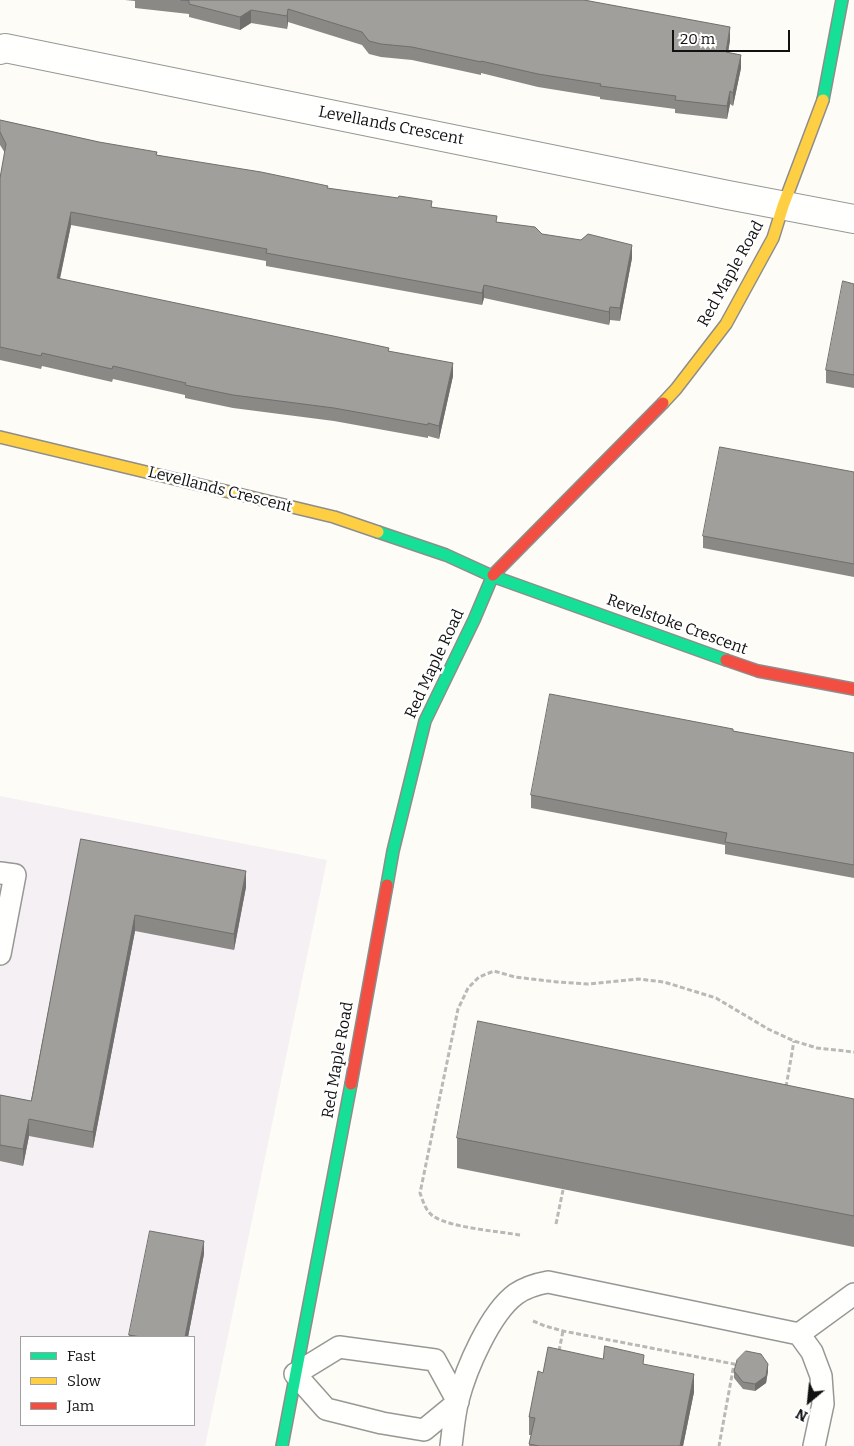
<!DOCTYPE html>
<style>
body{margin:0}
#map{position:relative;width:854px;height:1446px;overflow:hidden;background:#fdfcf7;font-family:Bitter,serif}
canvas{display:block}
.legend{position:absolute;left:20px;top:1336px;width:175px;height:90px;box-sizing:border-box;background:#fff;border:1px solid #a0a0a0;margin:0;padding:6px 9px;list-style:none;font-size:15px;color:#111}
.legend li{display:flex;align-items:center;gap:10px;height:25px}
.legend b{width:25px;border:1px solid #a0a0a0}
.north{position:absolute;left:784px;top:1376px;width:50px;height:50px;-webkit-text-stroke:4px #fff;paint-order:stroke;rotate:208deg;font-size:14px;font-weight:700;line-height:20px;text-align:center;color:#111}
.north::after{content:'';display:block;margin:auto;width:18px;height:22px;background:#111;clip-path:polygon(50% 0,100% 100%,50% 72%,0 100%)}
.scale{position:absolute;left:672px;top:30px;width:118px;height:22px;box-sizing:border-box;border:2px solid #111;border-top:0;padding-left:6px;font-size:15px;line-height:18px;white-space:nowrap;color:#111;-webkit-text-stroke:4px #fff;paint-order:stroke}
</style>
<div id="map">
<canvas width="854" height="1446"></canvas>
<ul class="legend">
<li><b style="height:6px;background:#16e098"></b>Fast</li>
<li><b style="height:6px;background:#ffcf43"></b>Slow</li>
<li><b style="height:6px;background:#f24e42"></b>Jam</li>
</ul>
<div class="north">N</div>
<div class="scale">20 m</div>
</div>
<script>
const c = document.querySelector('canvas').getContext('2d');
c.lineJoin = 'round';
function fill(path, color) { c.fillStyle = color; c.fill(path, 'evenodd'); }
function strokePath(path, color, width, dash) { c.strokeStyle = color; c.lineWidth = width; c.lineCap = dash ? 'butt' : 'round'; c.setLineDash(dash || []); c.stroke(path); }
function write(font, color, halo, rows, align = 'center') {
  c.font = font + ' Bitter,serif'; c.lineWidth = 5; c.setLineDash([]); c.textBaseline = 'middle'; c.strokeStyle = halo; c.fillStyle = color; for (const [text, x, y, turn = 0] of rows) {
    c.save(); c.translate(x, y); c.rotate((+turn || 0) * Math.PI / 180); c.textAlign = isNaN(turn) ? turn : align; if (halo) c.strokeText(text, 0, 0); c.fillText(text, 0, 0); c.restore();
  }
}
fill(new Path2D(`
 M0,796l327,64 -122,586h-205zM21,1337h173v88h-173z`), '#f5f0f3');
const lane = new Path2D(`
 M0,873l15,2 -15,79
 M799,1334l55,-40
 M339,1347l96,13 23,42 -34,28 -42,-7 -56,-14 -31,-35z
 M451,1446c2,-15 3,-31 7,-46 8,-31 32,-87 58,-106 10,-7 21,-10 32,-12l251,52 13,18 9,24 2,28 -9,42`);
const street = new Path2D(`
 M0,50l5,-2 723,147 126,24`);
const fast = new Path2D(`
 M823,100l19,-100
 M378,532l68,23 46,21 234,84
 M387,885l6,-34 32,-130 49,-101 19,-45
 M282,1446l69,-362`);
const slow = new Path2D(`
 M663,403l13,-14 50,-65 47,-86 10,-32 40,-106
 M0,437l334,80 44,15`);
const jam = new Path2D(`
 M493,575l170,-172
 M726,660l32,11 96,18
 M351,1084l36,-199`);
strokePath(lane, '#979795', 24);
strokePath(street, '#979795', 30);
strokePath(fast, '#8e8d8b', 14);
strokePath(slow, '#8e8d8b', 14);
strokePath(jam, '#8e8d8b', 14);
strokePath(new Path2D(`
 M786,1087l8,-46
 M556,1224l7,-34
 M520,1235c-23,-4 -69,-7 -87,-19 -8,-6 -10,-15 -13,-23l38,-184 10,-21 11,-11 15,-6 21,6 42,5 31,2 50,-5 26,3 52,16 52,31 26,12 23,7 37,4
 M533,1321l12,5 18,5 171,33 -15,82
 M559,1351l4,-20`), '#b9b9b8', 3, [5, 2.5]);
strokePath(lane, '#fffffe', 21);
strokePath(street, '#fffffe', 28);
strokePath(fast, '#16e098', 11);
strokePath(slow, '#ffcf43', 11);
strokePath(jam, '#f24e42', 11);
fill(new Path2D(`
 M125,0h459l146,40 -2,12 13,16 -8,38 -3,-2 -3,15 -52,-6v-4l-75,-10v-2l-62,-10 -57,-14v2l-69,-15 -31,-3 -12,-3 -7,-9 -74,-23 -1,7 -36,-6 -11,7 -51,-13v-3l-54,-6v-7z
 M0,120l157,35 171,33 104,19 65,15 135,36 -12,63 -10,-1 -1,5 -125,-27 -2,7 -216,-39v-5l-195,-36 -11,54 329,72 64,25 -14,63 -11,-3v2l-94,-17 -101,-13 -48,-10v-3l-72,-16 -1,3 -70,-16 -1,3 -41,-9v-182l5,-25 -5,-8z
 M854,284v104l-28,-5v-13z
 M854,472v105l-151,-29v-12z
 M733,731l121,22v125l-129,-24v-9l-194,-37v-13z
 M81,839l165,48 -12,63 -99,-19 -42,217 -64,-12 -6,30 -23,-5v-66l31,6z
 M854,1099v148l-397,-79v-30z
 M204,1254l-16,83h-59v-2z
 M603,1359l41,5 50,28 -11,54h-154l2,-11h-2v-18l14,-44z
 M734,1371h34l-2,12 -11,8 -12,-2 -9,-11z`), '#8a8986');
fill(new Path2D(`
 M288,9v13l-1,7v-13z
 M251,10v13l-11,7v-13z
 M730,27v13l-4,25v-13z
 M741,55v13l-8,38v-13z
 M730,91v13l-3,15v-13z
 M71,212v13l-14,66v-13z
 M632,245v13l-12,63v-13z
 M484,285v13l-2,7v-12z
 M610,307v13l-1,5v-13z
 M453,363v13l-14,63v-13z
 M246,871v16l-12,63v-16z
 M135,915v16l-42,217v-16z
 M29,1119v17l-6,30v-17z
 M204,1241v13l-16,83h-3z
 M768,1364v7l-2,12 -11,8v-7z
 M694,1374v18l-11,54h-3z`), '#716f6d');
const building = new Path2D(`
 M181,0h403l146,27 -4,25 15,3 -8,38 -3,-2 -3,15 -52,-6 1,-4 -76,-10 1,-2 -63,-10 -57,-13v1l-69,-15 -31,-3 -12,-3 -7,-9 -74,-23 -1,7 -36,-6 -11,7 -51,-13v-3z
 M0,120l99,22 58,10 -1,3 105,17 67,14 -1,2 71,10 1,-2 33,5 -1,6 66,9 -1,6 39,5 7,7 39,6 7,-6 44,11 -12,63 -10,-1 -1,5 -125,-27 -2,8 -216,-40 1,-4 -196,-37 -14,66 281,59 51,11 -1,3 65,12 -14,63 -11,-3v2l-94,-17 -101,-13 -48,-10 1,-2 -73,-17 -1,3 -70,-16 -1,3 -41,-9v-169l6,-34 -6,-12z
 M843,281l11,3v91l-28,-5z
 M720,447l134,25v92l-151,-28z
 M550,694l183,35v2l121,22v112l-129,-23 2,-9 -196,-38z
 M81,839l165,32 -12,63 -99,-19 -42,217 -64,-13 -6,30 -23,-4v-50l31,6z
 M478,1021l376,78v117l-397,-78z
 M150,1231l54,10 -19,96h-44l-12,-2z
 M605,1346l39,9 -1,9 51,10 -14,72h-141l-10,-2 6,-26 -6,-1 9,-46 5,2 5,-26 55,12z
 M746,1351l15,3 7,10 -2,12 -11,8 -12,-2 -9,-11 3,-11z`);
fill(building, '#a19f9c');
strokePath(building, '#716f6d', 1);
write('16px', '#111', '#fff', [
 ["Levellands Crescent",391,126,11],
 ["Red Maple Road",731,274,-61],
 ["Levellands Crescent",220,490,14],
 ["Revelstoke Crescent",677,625,20],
 ["Red Maple Road",435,664,-65],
 ["Red Maple Road",338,1060,-80]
]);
</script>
